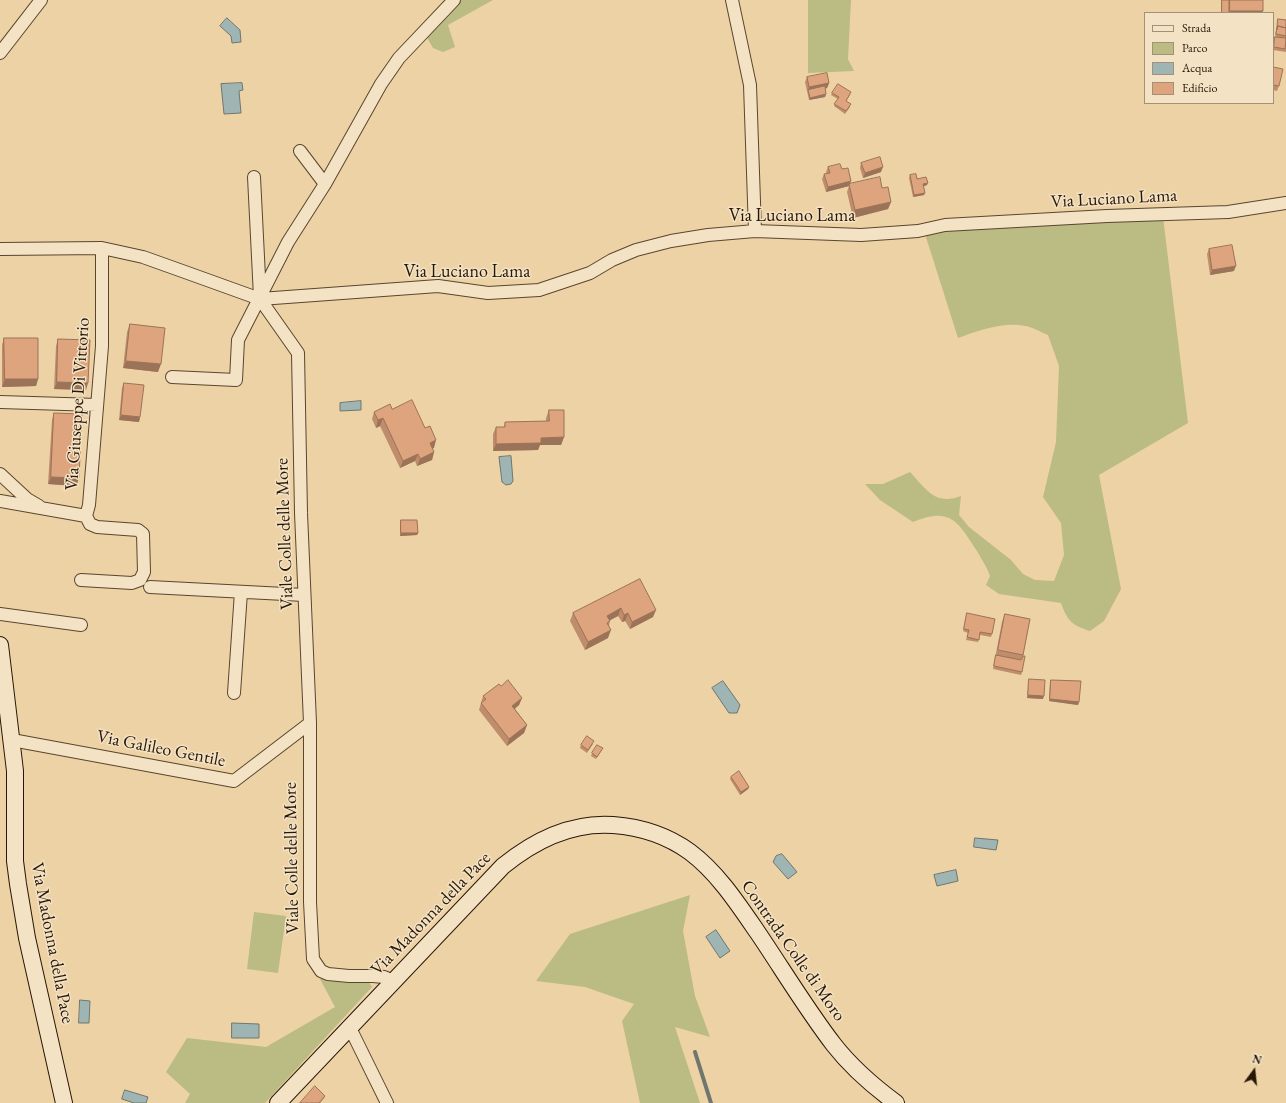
<!DOCTYPE html>
<style>
body{margin:0}
#map{position:relative;width:1286px;height:1103px;overflow:hidden;background:#edd2a5;font-family:"EB Garamond",serif}
canvas{display:block}
.legend{position:absolute;left:1144px;top:12px;width:130px;height:92px;box-sizing:border-box;background:#f3e2c4;border:1px solid #a29178;margin:0;padding:5px 7px;list-style:none;font-size:12px;color:#281706}
.legend li{display:flex;align-items:center;gap:8px;height:20px}
.legend b{width:20px;border:1px solid #a29178}
.north{position:absolute;left:1234px;top:1051px;width:40px;height:40px;-webkit-text-stroke:3px #f3e2c4;paint-order:stroke;rotate:15deg;font-size:11px;font-weight:700;line-height:16px;text-align:center;color:#281706}
.north::after{content:'';display:block;margin:auto;width:14px;height:18px;background:#281706;clip-path:polygon(50% 0,100% 100%,50% 72%,0 100%)}
</style>
<div id="map">
<canvas width="1286" height="1103"></canvas>
<ul class="legend">
<li><b style="height:5px;background:#f3e2c4"></b>Strada</li>
<li><b style="height:11px;background:#bbbb84"></b>Parco</li>
<li><b style="height:11px;background:#9eb5b3"></b>Acqua</li>
<li><b style="height:11px;background:#dea47d"></b>Edificio</li>
</ul>
<div class="north">N</div>
</div>
<script>
const c = document.querySelector('canvas').getContext('2d');
c.lineJoin = 'round';
function fill(path, color) { c.fillStyle = color; c.fill(path, 'evenodd'); }
function strokePath(path, color, width, dash) { c.strokeStyle = color; c.lineWidth = width; c.lineCap = dash ? 'butt' : 'round'; c.setLineDash(dash || []); c.stroke(path); }
function write(font, color, halo, rows, align = 'center') {
  c.font = font + ' "EB Garamond",serif'; c.lineWidth = 3; c.setLineDash([]); c.textBaseline = 'middle'; c.strokeStyle = halo; c.fillStyle = color; for (const [text, x, y, turn = 0] of rows) {
    c.save(); c.translate(x, y); c.rotate((+turn || 0) * Math.PI / 180); c.textAlign = isNaN(turn) ? turn : align; if (halo) c.strokeText(text, 0, 0); c.fillText(text, 0, 0); c.restore();
  }
}
fill(new Path2D(`
 M456,0h37l-45,25 7,22 -12,5 -10,-4 -8,-14z
 M808,0h43l-3,59 6,12 -46,2z
 M1163,217l25,206 -89,52 22,114 -17,32 -14,10c-18,-6 -22,-9 -29,-28l-62,-9 -13,-9 4,-9c-3,-9 -8,-16 -13,-25 -19,-29 -26,-45 -64,-29l-33,-22 -15,-16h18l27,-12c16,17 25,34 51,24l-2,19 10,12 42,33 12,14 12,6 19,1 10,-26 -3,-32 -18,-26 13,-55 3,-76 -11,-31c-8,-3 -15,-8 -23,-9 -20,-5 -49,5 -67,12l-33,-104 19,-4z
 M690,895l-7,36 12,65 15,41 -35,-10 25,76h-60l-18,-82 12,-17 -49,-17 -49,-6 34,-47z
 M254,912l32,4 -8,57 -31,-4z
 M320,979l48,1 4,7 -107,116h-80l5,-9 -24,-22 21,-34 79,9 69,-40z`), '#bbbb84');
const water = new Path2D(`
 M227,18l13,12 1,12 -9,1 -1,-7 -11,-10z
 M242,83l1,7 -4,1 2,22 -17,1 -3,-30z
 M361,401v9l-21,1v-8z
 M511,456l2,25 -2,3 -5,1 -4,-3 -3,-25z
 M723,681l17,24 -3,8h-8l-17,-25z
 M975,838l23,2 -2,10 -22,-3z
 M782,854l15,18 -9,7 -15,-17 3,-6z
 M956,870l2,11 -21,5 -3,-11z
 M716,930l14,21 -10,7 -14,-21z
 M80,1000l10,1 -1,22h-10z
 M232,1023l27,1v14h-27z
 M125,1090l23,7 -2,6h-12l-12,-4z`);
fill(water, '#9eb5b3');
strokePath(water, '#6f766e', 1);
strokePath(new Path2D(`
 M695,1052l16,51`), '#6f766e', 4);
const minor = new Path2D(`
 M732,0l18,85 5,146
 M0,53l41,-53
 M300,151l25,33
 M254,177l6,120
 M0,249l102,-1 41,9 42,15 75,27 38,54 3,160 9,210v179l3,57 8,12 7,3 21,2h24l11,1 10,4
 M260,299l178,-13 50,7 51,-3 51,-17 22,-13 24,-10 35,-9 37,-6 47,-4 106,4 57,-4 27,-6 162,-9 121,-4 58,-9
 M172,377l64,3 2,-40 50,-98 37,-58 56,-100 18,-26 55,-58
 M0,402l97,3
 M0,474l27,25 12,7
 M0,501l86,15
 M86,516l3,-11 13,-159v-98
 M81,580l51,3 8,-3 4,-8 -1,-38 -5,-4 -41,-3 -7,-3 -4,-8
 M150,587l154,8
 M0,614l81,11
 M234,693l7,-101
 M12,740l222,41 76,-58
 M350,1028l37,75`);
const secondary = new Path2D(`
 M0,645l15,126v90l3,23 9,54 37,165
 M278,1103l225,-237c32,-26 68,-44 110,-41 27,2 55,11 77,27 28,21 48,52 68,81 25,37 49,77 76,112 18,23 39,41 62,58`);
strokePath(minor, '#59462e', 14);
strokePath(secondary, '#281706', 18);
strokePath(minor, '#f3e2c4', 12);
strokePath(secondary, '#f3e2c4', 16);
fill(new Path2D(`
 M1222,0h41l-1,13h-41v-11z
 M1278,19l8,1v32l-13,-2z
 M1273,67l6,19 -2,5 -4,-1z
 M807,77l22,6 -2,5 -2,1 1,5 -1,3 -16,3 -4,-18z
 M832,93l18,2 -4,6 4,6 -5,7 -11,-8 4,-7 -7,-4z
 M861,163l20,9 -18,6 -3,-10z
 M828,167l14,2 8,15 32,4 9,14 -3,7 -35,9 -6,-26 2,-6 -23,6 -4,-13 2,-5h3l-1,-2z
 M910,175l7,4 10,6 -4,1 2,7 -1,2 -11,2 -4,-19z
 M1209,249l25,22 -24,4 -3,-21z
 M130,324l28,48 -35,-4 4,-36z
 M4,338l34,41 -2,7 -34,1v-42z
 M58,339l28,51 -32,-1 2,-43z
 M124,383l16,34 -1,5 -20,-2 3,-32z
 M392,409l42,39h-2l2,4 -2,8 -15,6 -2,-5 -15,7 -20,-42 -4,2 -4,-9 2,-7z
 M549,410l15,27 -3,8h-21l-2,5 -45,1v-17l3,-7h8l1,-5 41,-1v-3z
 M54,413l25,65 -3,8 -28,-2 4,-64z
 M401,520l17,13 -1,2 -17,1v-14z
 M640,579l13,38 -23,12 -5,-8 -3,1 -4,-6 -8,4v1l-1,5 -1,12 -23,12 -15,-29 3,-8z
 M967,613l25,21 -1,3 -11,-2 -2,7 -12,-2 2,-7 -5,-2z
 M1005,614l25,5 -7,37 -1,16 -1,3 -28,-6 9,-47z
 M1029,679l14,20 -16,-1 2,-17z
 M1051,680l28,22 -1,3 -29,-4 1,-18z
 M501,686l21,12 -3,7 -4,4 12,16 -3,8 -17,13 -28,-36 4,-14z
 M593,744l-6,9 -7,-5 1,-3z
 M603,748l-7,11 -5,-3 1,-3z
 M731,777l18,10 -1,2 -8,6 -10,-16z`), '#bf8d6c');
fill(new Path2D(`
 M1230,11h33l-1,2h-33z
 M829,83l-2,5 -19,4v-2l1,-3z
 M826,94l-1,3 -16,3 1,-2z
 M883,167l-2,5 -18,6 2,-5z
 M851,181l-1,4 -1,-1v2l-23,6 2,-5z
 M928,183l-1,2 -5,2 1,-3z
 M925,193l-1,2 -11,2 1,-2z
 M891,202l-3,7 -35,9 2,-8z
 M1236,266l-2,5 -24,4 2,-5z
 M126,361l35,3 -3,8 -35,-4z
 M5,379h33l-2,7 -34,1z
 M57,382l31,1 -2,7 -32,-1z
 M121,415l19,2 -1,5 -20,-2z
 M383,418l-3,8 -4,2 2,-8z
 M564,437l-3,8h-21l-2,5 -45,1 3,-7 45,-6z
 M436,440l-2,8 -7,2 3,-7z
 M434,452l-2,8 -15,6 3,-7z
 M418,454l-3,7 -15,7 3,-7z
 M51,477l28,1 -3,8 -28,-2z
 M401,533h17l-1,2 -17,1z
 M621,608l-3,8 -13,7 2,-7z
 M656,610l-3,7 -23,12 2,-7z
 M628,613l-3,8 -3,1 2,-7z
 M611,630l-3,8 -23,12 3,-8z
 M1028,695l16,1 -1,3 -16,-1z
 M522,698l-3,7 -10,8 3,-7z
 M1050,699l29,3 -1,3 -29,-4z
 M527,725l-3,8 -17,13 2,-7z
 M749,787l-1,2 -8,6 1,-3z
 M325,1096l-1,2 -4,5h-1z`), '#9b7358');
const building = new Path2D(`
 M1222,0h7v13h-7z
 M1230,0h33v11h-33z
 M1278,19l8,1v8l-8,-2 -1,3z
 M1278,26l8,2v8l-10,-2z
 M1275,37l11,1 -1,11 -11,-2z
 M1273,67l10,2 -4,17 -6,-1z
 M827,73l2,10 -20,4 -2,-10z
 M838,84l13,8 -5,9 5,3 -5,7 -12,-7 5,-7 -7,-4z
 M825,86l1,8 -16,4 -2,-8z
 M880,157l3,10 -18,6 -4,-10z
 M840,164l2,5 6,-1 3,13 -23,6 -4,-13 6,-1 -2,-6z
 M916,174l1,5 9,-2 2,6 -5,1 2,9 -11,2 -4,-20z
 M880,177l2,11 6,-1 3,15 -36,8 -6,-26z
 M1232,245l4,21 -24,4 -3,-21z
 M130,324l35,4 -4,36 -35,-3z
 M4,338h34v41h-33z
 M58,339l32,1 -2,43 -31,-1z
 M124,383l20,2 -4,32 -19,-2z
 M412,400l13,28 5,-2 6,14 -6,3 4,9 -14,7 -2,-5 -15,7 -20,-43 -5,2 -4,-8 16,-8 2,5z
 M549,410h15v27l-23,1v5l-45,1v-17h9v-5l44,-1z
 M54,413l28,1 -3,64 -28,-1z
 M401,520h16l1,13h-17z
 M640,579l16,31 -24,12 -4,-9 -4,2 -3,-7 -14,8 3,5 -3,2 4,7 -23,12 -15,-29z
 M967,613l28,6 -3,15 -12,-2 -1,8 -12,-3 2,-7 -5,-1z
 M1005,614l25,5 -7,36 -25,-5z
 M996,655l25,5 2,-4h2l-3,16 -28,-6z
 M1029,679l16,1 -1,16 -16,-1z
 M508,680l14,18 -10,8 15,19 -18,14 -28,-36 5,-4 -3,-3 16,-12 2,2z
 M1051,680l30,1 -2,21 -29,-3z
 M587,736l7,5 -6,9 -7,-5z
 M597,745l6,3 -6,9 -5,-4z
 M739,771l10,16 -8,5 -10,-15z
 M315,1086l10,10 -6,7h-19z`);
fill(building, '#dea47d');
strokePath(building, '#9b7358', 1);
write('18px', '#281706', '#f3e2c4', [
 ["Via Luciano Lama",1114,199,-3],
 ["Via Luciano Lama",792,216],
 ["Via Luciano Lama",467,272],
 ["Via Giuseppe Di Vittorio",78,404,-86],
 ["Viale Colle delle More",285,534,-92],
 ["Via Galileo Gentile",161,749,11],
 ["Viale Colle delle More",292,858,-91],
 ["Via Madonna della Pace",431,914,-46],
 ["Via Madonna della Pace",52,943,79],
 ["Contrada Colle di Moro",793,951,55]
]);
</script>
